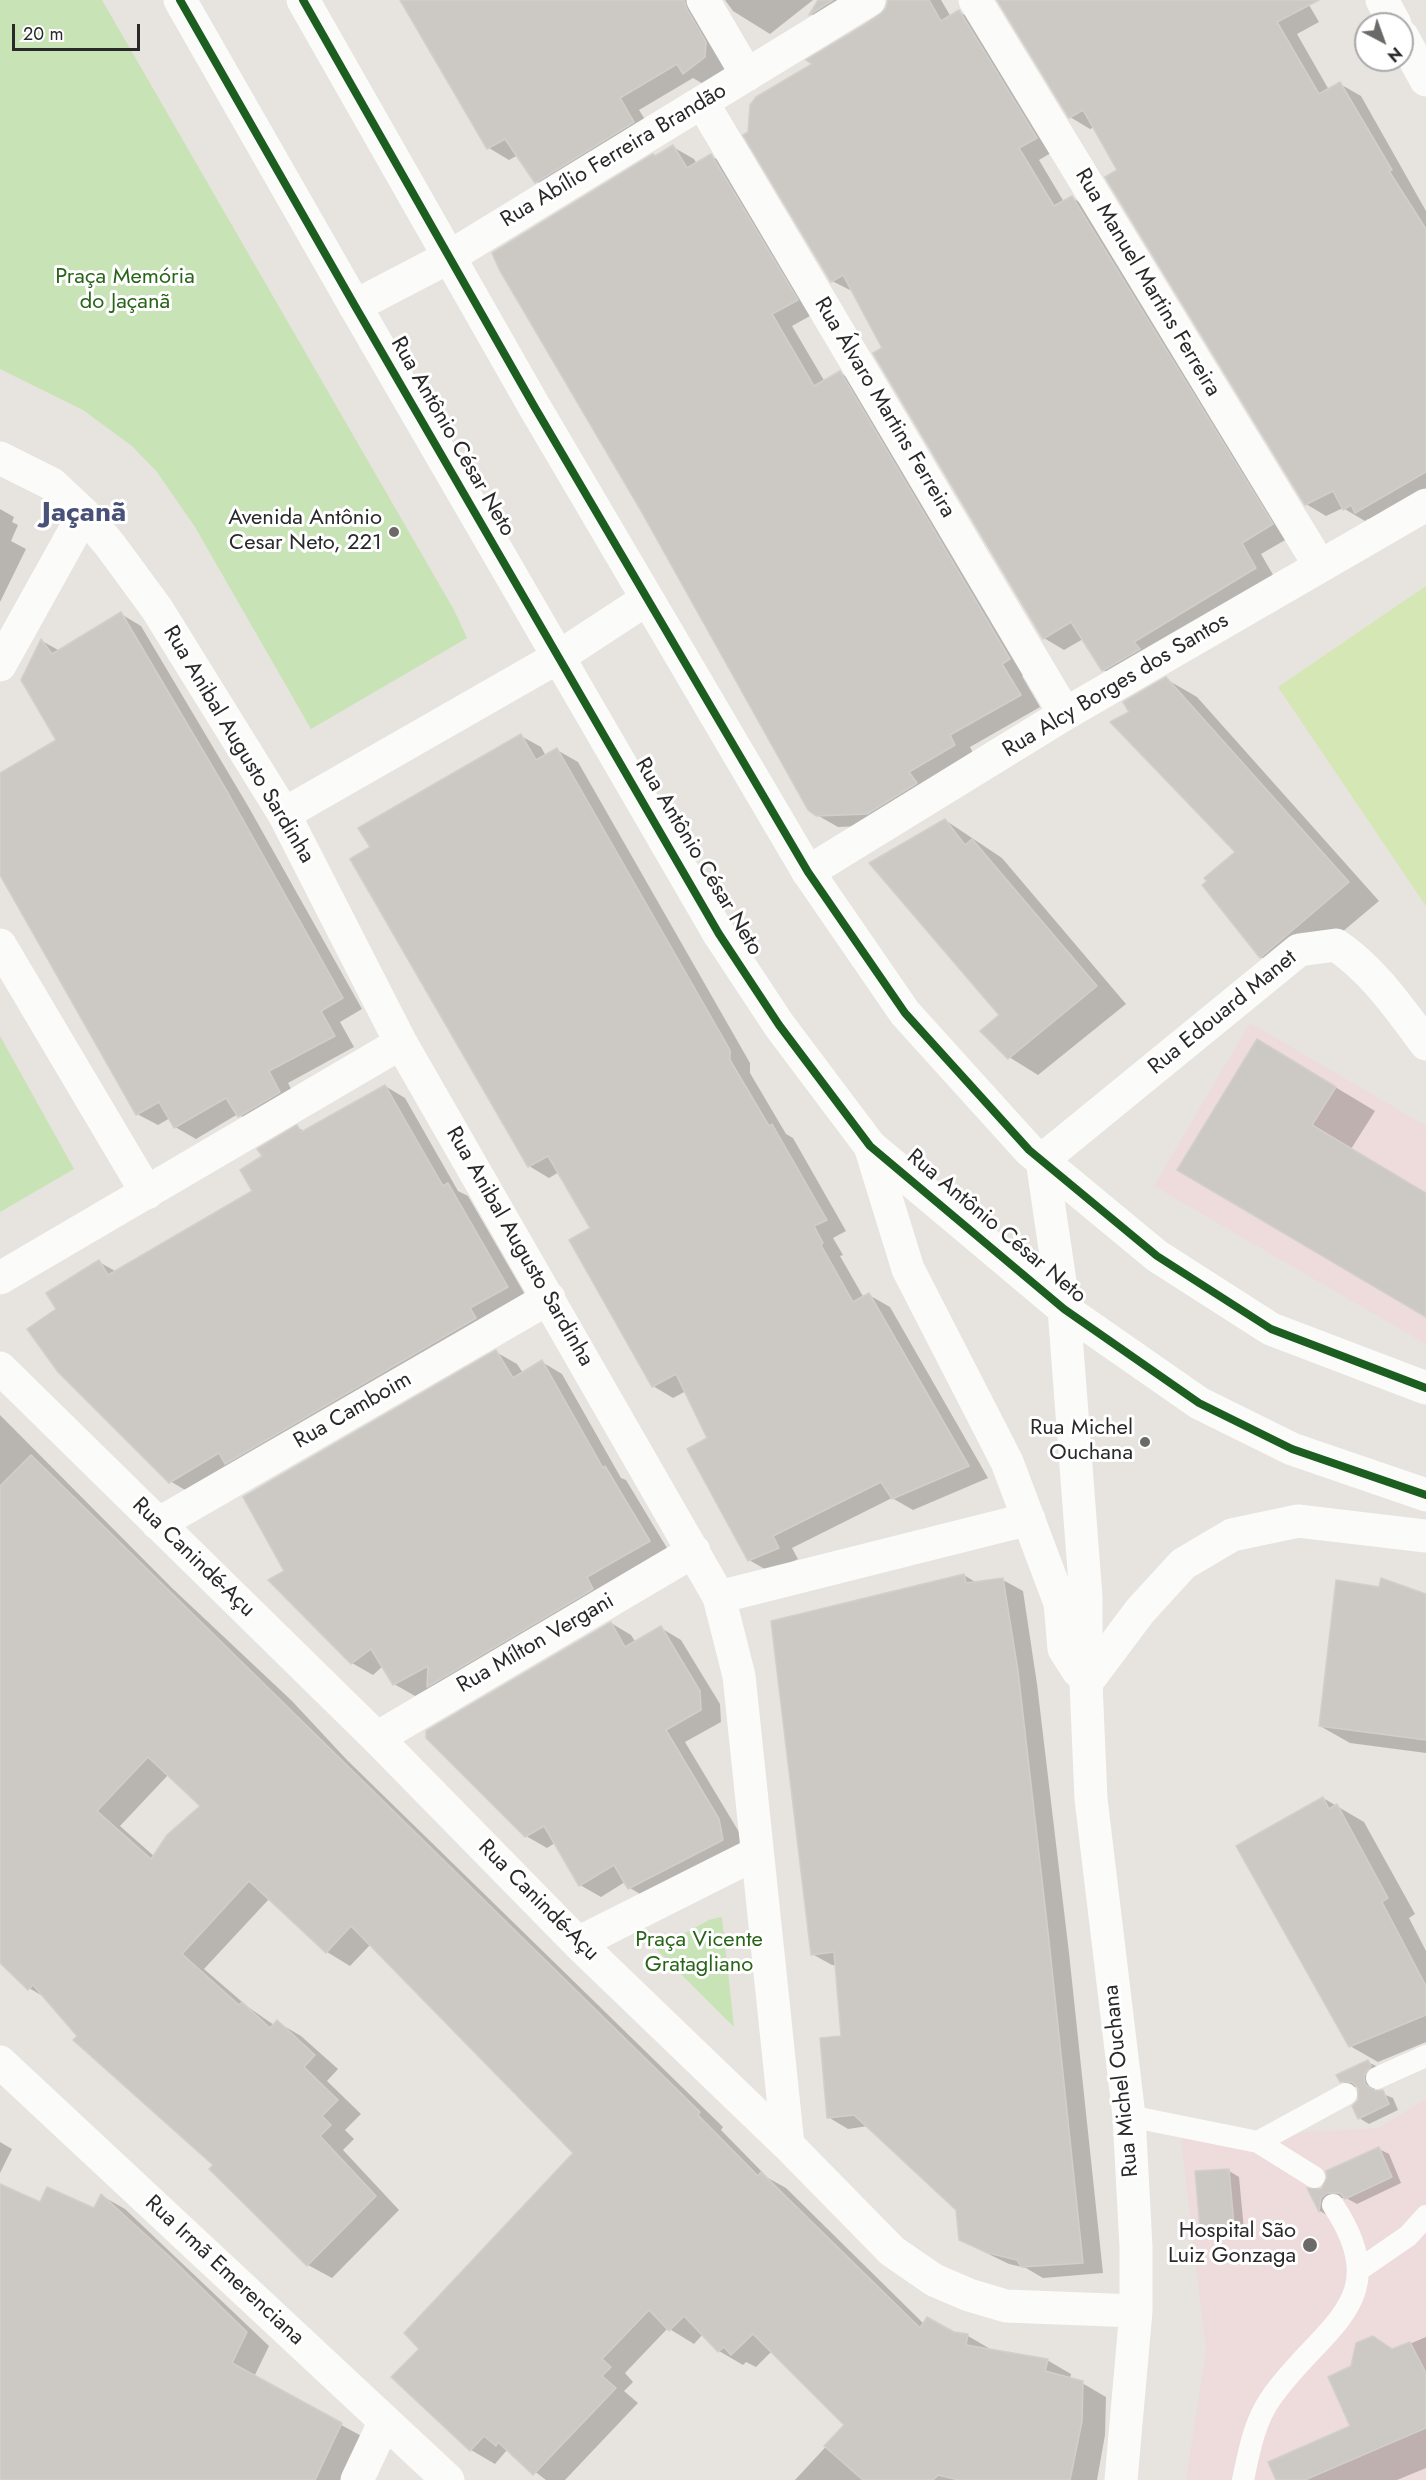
<!DOCTYPE html>
<meta charset="utf-8">
<style>
body{margin:0}
#map{position:relative;width:1426px;height:2480px;overflow:hidden;background:#e7e3de;font-family:Jost,sans-serif}
canvas{display:block}
.north{position:absolute;left:1354px;top:12px;width:60px;height:60px;box-sizing:border-box;background:#fff;border:2px solid #a9a9a9;border-radius:50%;rotate:139deg;font-size:16px;font-weight:700;line-height:24px;text-align:center;color:#292929}
.north::after{content:'';display:block;margin:auto;width:21px;height:27px;background:#6c6a68;clip-path:polygon(50% 0,100% 100%,50% 72%,0 100%)}
.scale{position:absolute;left:12px;top:24px;width:128px;height:27px;box-sizing:border-box;border:3px solid #292929;border-top:0;padding-left:8px;font-size:18px;line-height:21px;white-space:nowrap;color:#292929;-webkit-text-stroke:4px #fff;paint-order:stroke}
</style>
<div id="map">
<canvas width="1426" height="2480"></canvas>
<div class="north">N</div>
<div class="scale">20 m</div>
</div>
<script>
const c = document.querySelector('canvas').getContext('2d');
c.lineJoin = 'round';
function fill(path, color) { c.fillStyle = color; c.fill(path, 'evenodd'); }
function strokePath(path, color, width, dash) { c.strokeStyle = color; c.lineWidth = width; c.lineCap = dash ? 'butt' : 'round'; c.setLineDash(dash || []); c.stroke(path); }
function write(font, color, halo, rows, align = 'center') {
  c.font = font + ' Jost,sans-serif'; c.lineWidth = 6; c.setLineDash([]); c.textBaseline = 'middle'; c.strokeStyle = halo; c.fillStyle = color; for (const [text, x, y, turn = 0] of rows) {
    c.save(); c.translate(x, y); c.rotate((+turn || 0) * Math.PI / 180); c.textAlign = isNaN(turn) ? turn : align; if (halo) c.strokeText(text, 0, 0); c.fillText(text, 0, 0); c.restore();
  }
}
fill(new Path2D(`
 M1250,1023l176,103v218l-272,-158z
 M1426,2099v381h-240l20,-129 -25,-212 197,-11z`), '#eddcdb');
fill(new Path2D(`
 M0,0h102l352,610 13,28 -156,91 -116,-202 -38,-55 -25,-26 -49,-36 -83,-41z
 M0,1036l74,133 -74,43z
 M721,1917l1,1 12,109 -78,-78 53,-29z`), '#c8e3b6');
fill(new Path2D(`
 M1426,586v320l-148,-219z`), '#d4e7b4');
fill(new Path2D(`
 M402,0h307l16,69 -20,16 -12,-7 -54,32 15,24 -98,59 -20,-12 -18,-26 -9,5 -20,-12z
 M725,0h88l-43,34 -37,-23z
 M820,0h55l-45,25 -19,-11z
 M889,0h52l10,17 8,-5 21,11 76,127 -17,10 25,42 8,-4 21,11 199,327 -31,18 15,26 -152,101 -21,-11 -20,-31 -19,11 -20,-12 -190,-346 -22,-11 -17,-217 -6,-4 77,-50z
 M1016,0h290l13,22 -22,12 32,56 11,-6 21,12 65,115v284l-50,28 -8,-4 -3,2 -22,-13 -17,8 -20,-12 -212,-377 -4,2 -20,-12z
 M673,147l21,12 3,5 14,-8 21,12 85,144 -25,14 33,56 15,-9 21,12 169,286 -8,5 18,31 -70,40 5,10 -87,68 -50,2 -21,-12 -161,-658z
 M0,509l14,8 -2,5 6,3 -7,16 15,8 -26,53z
 M121,614l20,12 107,180 114,203 -22,13 14,25 -66,36 11,21 -40,23 -21,-13 -42,25 -21,-12 -5,-9 -12,7 -21,-11 -137,-289v-50l58,-34 -16,-100 18,10z
 M1166,679l31,18 182,204 -87,73 -31,-17 -52,-76 28,-29 -106,-140z
 M521,736l20,11 5,9 11,-6 21,12 172,301v10l36,61 7,4 53,93 -13,7 10,17 -3,1 24,42 5,-3 21,12 98,171 -75,32 -21,-12 -100,50 6,11 -28,13 -21,-12 -40,-122 -23,-47 -13,7 -20,-12 -61,-157 -33,-57 -10,6 -20,-12 -157,-319z
 M945,820l57,38 124,146 -88,71 -29,-18 -8,-41z
 M1297,1064l78,47 -24,38 75,45v121l-247,-146z
 M385,1086l20,12 53,93 10,5 59,102 -337,195 -20,-12 -112,-171 41,-48 18,10 137,-80 10,-36 33,-29 8,5z
 M496,1352l21,12 6,9 19,-11 20,12 59,104 5,2 44,73 -255,143 -21,-12 -11,-18 -10,9 -21,-12 -66,-91z
 M0,1415l172,173 120,113 55,59 376,367 -2,3 47,48 18,10 138,136 44,12 24,14 55,10 24,14 -1,5 12,4 24,14 -1,38 -8,45h-302l51,-55 -74,-74 -16,16 -10,-5 -3,3 -24,-14 -16,-17 -9,10 -26,-16 -43,45 8,9 -9,9 14,12 -73,77h-19l-39,-30 -12,14 -24,-14 -78,-73 28,-28 155,-196 -205,-209 -21,22 -23,-14 -57,-54 -66,71 44,38 26,18 3,-3 24,14 37,33 -11,12 34,33 -16,16 9,9 -11,11 56,60 -67,68 -24,-13 -93,-100 -136,-129 -33,-38 -17,-10 -29,-27zM169,1774l33,32 -47,51 -35,-31z
 M964,1575l13,8 26,-3 20,11 14,93 32,269 34,320 -60,5 -17,-10 -17,-4 -29,-14 -20,-11 -3,-30 -89,-83 -20,3 -20,-12 15,-79 -6,-73h-5l-20,-11z
 M1426,1596v157l-76,-10 -30,-17z
 M611,1623l20,12 5,8 25,-15 20,12 39,64 1,18 -36,20 54,90 3,19 -92,49 -20,-12 -5,-6 -24,15 -21,-12 -25,-42 -8,5 -21,-12z
 M1323,1798l41,24 51,92 -6,4 17,33v91l-48,20 -28,-16z
 M1368,2062l10,5 -5,15 2,9 18,7 5,12 -29,14 -10,-6 1,-31h-8l-11,-6z
 M0,2142l12,7 -12,24z
 M1379,2149l10,5 12,29 -44,21 -11,-6h-8l-9,18 -9,-5 -11,-21h13l7,-12z
 M1229,2171l10,6 5,53 -33,2 -10,-5z
 M0,2186l40,18 55,6 7,-14 23,13 144,137 -15,31 111,61 -21,42h-344z
 M1426,2337v131l-29,12h-119l74,-54v-59l21,-29 22,12z`), '#0003');
const building = new Path2D(`
 M400,0h284l3,9 19,33 -1,15 -22,17 -6,-10 -57,34 14,24 -99,61 -30,-44 -18,10z
 M818,0h15l-24,15z
 M888,0h41l12,21 18,-11 78,128 -18,10 35,58 18,-10 201,328 -31,19 14,25 -122,74 6,7 -38,22 -31,-49 -28,17 -170,-286 9,-5 -39,-73 -12,7 -88,-147 5,-3 2,-27 6,-8 56,-33 -6,-4 73,-44 7,-8z
 M997,0h322l-42,22 42,72 21,-12 52,88 -3,1 37,58v243l-71,41 -4,-8 -8,5 -10,-19 -28,14 -200,-328 12,-7 -34,-60 -14,8z
 M673,145l14,23 24,-14 87,146 -26,14 42,72 26,-15 170,288 -8,5 19,31 -71,40 5,10 -46,27 8,11 -50,31 -51,2 -8,-6 -168,-301 -141,-240 -7,-16 161,-99 2,2z
 M121,612l107,181 115,205 -22,13 14,25 -66,35 11,21 -42,25 -12,-19 -52,30 -15,-26 -23,13 -136,-240v-102l56,-33 -35,-60 20,-41 11,15z
 M1166,677l183,205 -89,76 -58,-73 5,-4 -3,-3 31,-26 -125,-130 19,-10 -6,-10z
 M521,734l15,26 21,-12 173,302v10l39,66 3,-2 55,96 -13,6 9,17 -2,2 32,57 16,-9 100,173 -77,33 -11,-17 -108,54 6,12 -31,13 -61,-112 20,-11 -31,-64 -24,13 -83,-147 21,-12 -42,-72 -20,11 -178,-308 20,-12 -12,-19z
 M945,819l20,26 7,-6 125,147 -89,73 -28,-28 19,-16 -130,-152z
 M1257,1039l79,48 -24,38 114,68v124l-249,-147z
 M385,1085l58,101 5,-3 60,104 -38,21 6,10 -251,146 -6,-11 -50,30 -111,-111 -31,-43 29,-20 -10,-16 53,-33 9,15 144,-84 -12,-21 22,-14 -5,-7 40,-24 4,7z
 M496,1350l17,28 29,-18 61,108 2,-2 45,75 -63,36 6,12 -166,98 1,-21 -35,19 -22,-36 -20,15 -83,-84 16,-9 -41,-74z
 M31,1455l669,657 -2,3 60,61 3,-4 159,156 7,-11 27,15 14,2 -2,11 82,14 -3,12 38,10 -1,40 -12,59h-111l-21,-5 -5,5h-70l-39,-34 20,-21 -91,-91 -22,21 -7,-8 -6,5 -34,-36 -15,15 -20,-21 -47,49 9,8 -9,9 14,12 -83,87 -35,-33 -2,4 -12,-10 -14,15 -79,-74 28,-28 -15,-16 169,-180 -222,-227 -25,27 -77,-72 -67,73 57,51 3,-3 28,26 7,-8 38,35 -11,12 34,33 -16,16 9,9 -11,11 56,60 -69,70 -98,-97 4,-4 -140,-125 4,-4 -44,-51 -5,5 -28,-27v-477zM148,1757l52,49 -33,29 -16,24 -54,-48z
 M964,1574l2,9 37,-5 15,93 31,270 34,322 -62,4 -4,-7 -29,-7 -29,-13 -3,-30 -102,-95 -27,3 -7,-80 21,-2 -7,-84 -23,3 -40,-334z
 M1381,1578l45,16v146l-107,-14 17,-146 43,7z
 M611,1622l14,25 36,-21 39,65 1,19 -35,20 53,89 4,21 -95,49 -14,-24 -35,21 -35,-60 -19,11 -99,-99v-7z
 M1323,1797l6,12 8,-5 51,94 -6,4 44,84v29l-77,32 -113,-201z
 M1368,2060l3,6 -7,10 1,8 10,7 8,-1 6,14 -31,15 -6,-13 6,-6v-12l-6,-6h-12l-4,-7z
 M1379,2147l13,30 -47,22 -5,-6h-13l-6,5 -2,14 -12,-24 14,1 6,-11 -1,-7z
 M1229,2169l5,56 -34,3 -5,-57z
 M0,2184l40,18 7,-15 47,21 7,-14 68,62 78,76 -15,31 110,60 -27,57h-315z
 M1373,2336l19,13 18,-7 16,31v55l-121,52h-29l-8,-18 82,-36 -22,-49 23,-11 5,-23z`);
fill(building, '#ccc9c5');
strokePath(building, '#d2cfca', 1.5);
strokePath(new Path2D(`
 M1377,2078l49,-22
 M1129,2116l129,26 56,35
 M1258,2142l88,-48
 M1360,2269l48,-33 18,-20
 M1243,2480c6,-28 11,-58 28,-82 50,-72 127,-96 62,-193`), '#fbfbfa', 22);
strokePath(new Path2D(`
 M703,0l44,75
 M975,0l345,566
 M1382,0l13,24
 M1402,36l24,44
 M702,102l363,612
 M355,306l94,-49 420,-257
 M0,458l52,26 32,30 26,31 47,64 127,205 117,229 318,554 20,79 49,469
 M0,665l84,-151
 M284,814l276,-158 87,-57
 M808,872l257,-158 361,-209
 M0,945l147,248
 M870,1146l38,123 99,193 53,141 4,46 14,22
 M0,1278l401,-235
 M0,1368l377,370 201,205 210,202 104,106 42,29 35,15 37,11 130,5
 M158,1524l391,-226
 M719,1597l310,-78
 M377,1738l317,-187
 M578,1943l179,-90
 M0,2062l448,418
 M357,2480l28,-59
 M1121,2480l15,-169v-64l-7,-131 -38,-317 -5,-116v-86l-22,-288 -22,-149 257,-210 37,-5c37,25 63,63 90,99`), '#fbfbfa', 33);
strokePath(new Path2D(`
 M180,0l175,306 364,628 60,91 91,121 194,163 135,94 93,46 134,46
 M303,0l231,406 274,466 97,141 124,137 128,106 114,73 155,59
 M1086,1683l54,-72 43,-47 49,-29 66,-14 128,15`), '#fbfbfa', 33);
strokePath(new Path2D(`
 M180,0l175,306 364,628 60,91 91,121 194,163 135,94 93,46 134,46
 M303,0l231,406 274,466 97,141 124,137 128,106 114,73 155,59`), '#1b5e20', 8);
for (const [x, y, r, color] of [
 [394,532,6,"#6c6a68"],
 [1145,1442,6,"#6c6a68"],
 [1310,2245,8,"#6c6a68"]
]) { const dot = new Path2D(); dot.arc(x, y, r, 0, 2 * Math.PI); c.fillStyle = color; c.fill(dot); strokePath(dot, '#fff', 2); }
write('22px', '#292929', '#fff', [
 ["Rua Abílio Ferreira Brandão",614,156,-31],
 ["Rua Manuel Martins Ferreira",1147,283,59],
 ["Rua Álvaro Martins Ferreira",884,408,59],
 ["Rua Antônio César Neto",452,437,60],
 ["Rua Alcy Borges dos Santos",1116,686,-31],
 ["Rua Anibal Augusto Sardinha",238,745,59],
 ["Rua Antônio César Neto",698,857,59],
 ["Rua Edouard Manet",1223,1013,-39],
 ["Rua Antônio César Neto",996,1227,40],
 ["Rua Anibal Augusto Sardinha",519,1247,60],
 ["Rua Camboim",353,1411,-30],
 ["Rua Canindé-Açu",193,1558,44],
 ["Rua Mílton Vergani",536,1644,-30],
 ["Rua Canindé-Açu",538,1901,45],
 ["Rua Michel Ouchana",1122,2081,-96],
 ["Rua Irmã Emerenciana",224,2271,43]
]);
write('22px', '#286519', '#fff', [
 ["Praça Memória",125,278],
 ["do Jaçanã",125,303],
 ["Praça Vicente",699,1941],
 ["Gratagliano",699,1966]
]);
write('22px', '#292929', '#fff', [
 ["Avenida Antônio",382,519],
 ["Cesar Neto, 221",382,544],
 ["Rua Michel",1133,1429],
 ["Ouchana",1133,1454],
 ["Hospital São",1296,2232],
 ["Luiz Gonzaga",1296,2257]
], 'right');
write('bold 28px', '#495179', '#fff', [
 ["Jaçanã",84,514]
]);
</script>
